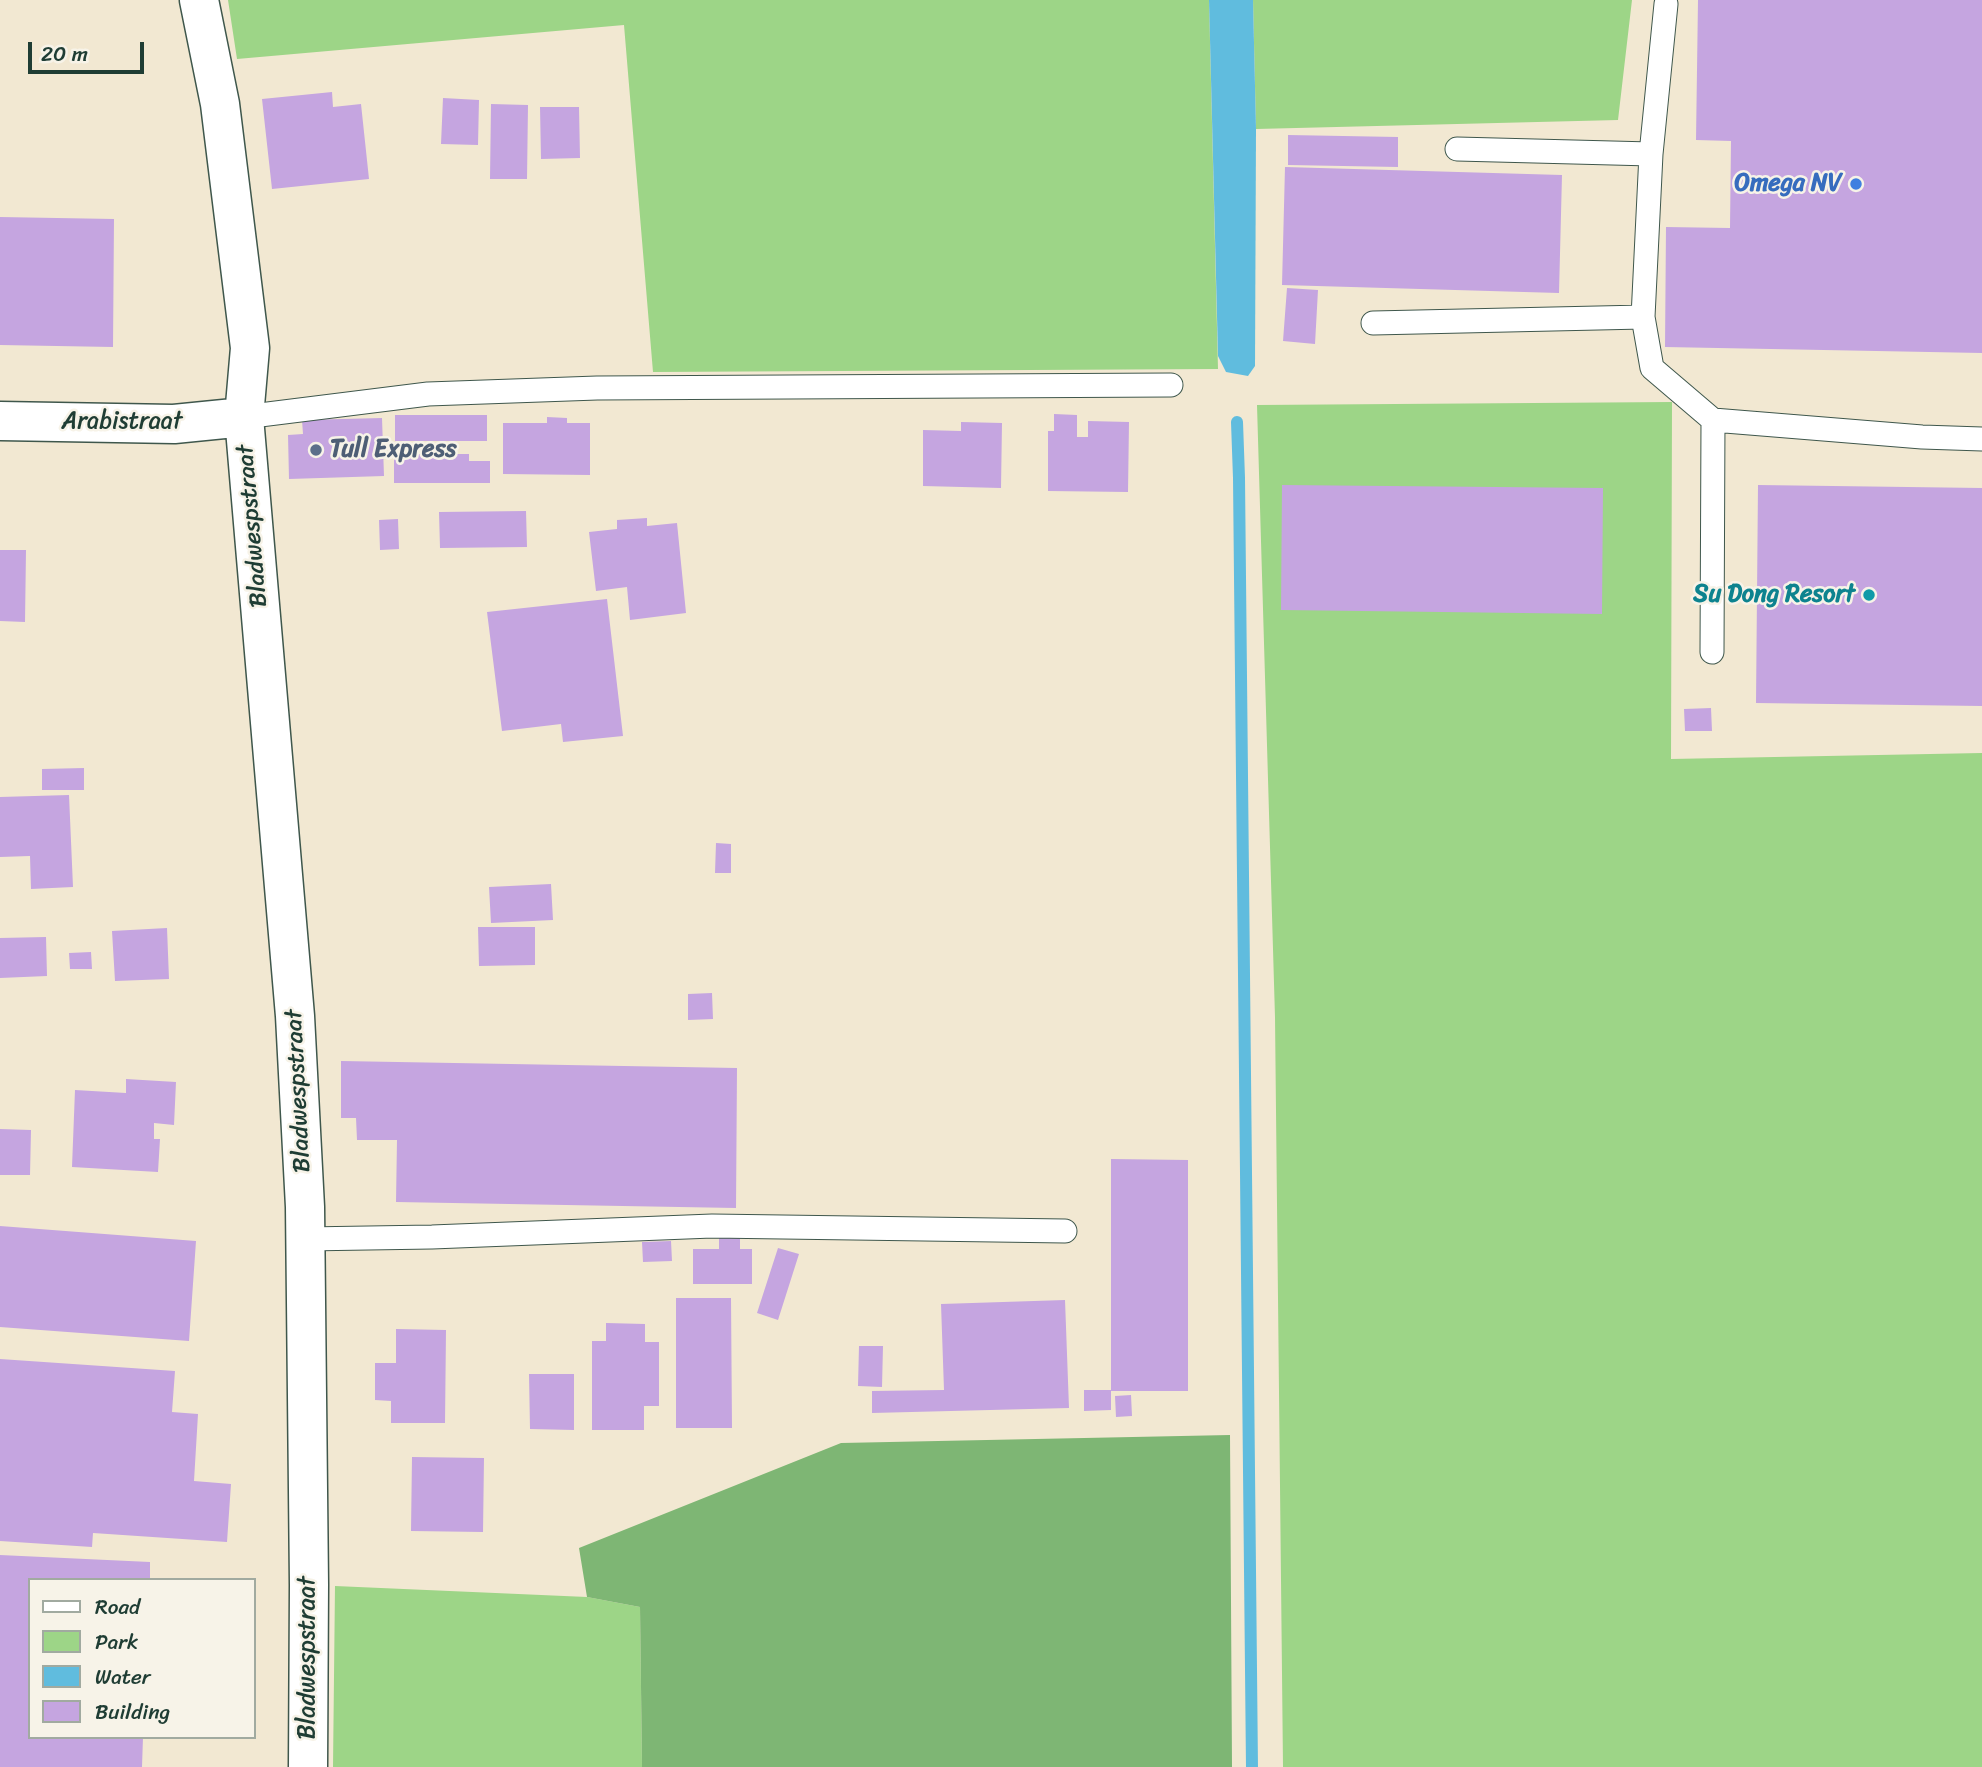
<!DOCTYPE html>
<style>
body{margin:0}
#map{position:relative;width:1982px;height:1767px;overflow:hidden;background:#f2e8d2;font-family:Sriracha,sans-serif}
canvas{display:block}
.legend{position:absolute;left:28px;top:1578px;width:228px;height:161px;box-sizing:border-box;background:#f7f3e8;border:2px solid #a1aaa0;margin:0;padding:9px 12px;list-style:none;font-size:21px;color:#1f3d34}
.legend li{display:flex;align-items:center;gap:14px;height:35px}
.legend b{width:35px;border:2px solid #a1aaa0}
.scale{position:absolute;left:28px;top:42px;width:116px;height:32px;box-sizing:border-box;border:4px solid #1f3d34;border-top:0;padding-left:9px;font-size:21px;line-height:24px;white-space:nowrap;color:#1f3d34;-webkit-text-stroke:5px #f7f3e8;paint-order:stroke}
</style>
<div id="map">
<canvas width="1982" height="1767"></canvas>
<ul class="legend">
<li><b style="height:9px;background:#fff"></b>Road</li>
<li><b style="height:19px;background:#9dd587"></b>Park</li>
<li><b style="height:19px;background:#60bcde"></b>Water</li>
<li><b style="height:19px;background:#c5a5e0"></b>Building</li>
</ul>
<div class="scale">20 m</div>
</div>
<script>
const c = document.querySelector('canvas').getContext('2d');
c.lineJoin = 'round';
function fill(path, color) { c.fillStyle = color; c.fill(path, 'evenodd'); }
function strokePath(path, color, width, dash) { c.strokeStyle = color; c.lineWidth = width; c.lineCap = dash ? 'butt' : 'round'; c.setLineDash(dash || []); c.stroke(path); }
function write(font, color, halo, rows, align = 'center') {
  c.font = font + ' Sriracha,sans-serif'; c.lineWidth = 5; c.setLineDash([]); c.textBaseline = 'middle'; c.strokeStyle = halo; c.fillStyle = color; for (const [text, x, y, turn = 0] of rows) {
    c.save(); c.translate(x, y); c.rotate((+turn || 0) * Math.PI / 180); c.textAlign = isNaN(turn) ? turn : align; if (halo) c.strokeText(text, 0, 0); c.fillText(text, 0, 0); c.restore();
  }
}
fill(new Path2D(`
 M228,0h981l9,369 -565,3 -29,-347 -387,34z
 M1253,0h379l-14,120 -362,9z
 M1672,402l-1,357 311,-6v1014h-699l-8,-750 -18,-612z
 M335,1586l252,11 53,10 2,160h-309z`), '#9dd587');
fill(new Path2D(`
 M1230,1435l2,332h-590l-2,-160 -53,-10 -8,-49 262,-105z`), '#7eb674');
fill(new Path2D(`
 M1209,0h44l3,129 -1,237 -7,10 -22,-4 -8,-16z`), '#60bcde');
strokePath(new Path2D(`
 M1237,422l2,56 13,1289`), '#60bcde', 12);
fill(new Path2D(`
 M1698,0h284v353l-317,-6 1,-120 64,1 1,-87 -35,-1z
 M332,92l1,15 28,-3 8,75 -97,10 -10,-90z
 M443,98l36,2 -1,45 -37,-1z
 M491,104l37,1 -1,74h-37z
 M540,107h39l1,51 -39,1z
 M1288,135l110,2v30l-110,-2z
 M1285,167l277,8 -3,118 -277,-8z
 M0,217l114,2 -1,128 -113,-2z
 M1287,288l31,2 -3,54 -32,-3z
 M1054,414l23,1v22h11v-16l41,1 -1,70 -80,-1v-60h6z
 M395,415h92v26h-92z
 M547,417l20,1v5h23v52l-87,-1v-51h44z
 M382,418l2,58 -95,3 -1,-44 15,-1 -1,-14z
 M961,422l41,1 -1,65 -78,-2v-56l38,1z
 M394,454h75v7h21v22h-96z
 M1282,485l321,3 -1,126 -321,-4z
 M1758,485l224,3v218l-226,-3z
 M526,511l1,36 -87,1 -1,-36z
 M647,518v8l30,-3 9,90 -56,7 -3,-33 -31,4 -7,-59 28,-3v-9z
 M398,519l1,30 -19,1 -1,-30z
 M0,550h26l-1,72 -25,-1z
 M607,599l16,137 -60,6 -2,-18 -59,7 -15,-119z
 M1711,708l1,23h-27l-1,-22z
 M84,768v22h-42v-21z
 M69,795l4,92 -42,2 -1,-33 -30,1v-60z
 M716,843l15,1v29h-16z
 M551,884l2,36 -62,3 -2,-36z
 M478,927h57v38l-56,1z
 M167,928l2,51 -54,2 -3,-50z
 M46,937l1,39 -47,2v-40z
 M91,952l1,17h-22l-1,-16z
 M712,993l1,26 -25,1v-26z
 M341,1061l396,7 -1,140 -340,-6 1,-62h-40l-1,-22h-15z
 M126,1079l50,3 -2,43 -20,-2v16h6l-2,33 -86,-5 3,-77 51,3z
 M0,1129l31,1 -1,45h-30z
 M1111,1159l77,1v231h-77v19l-27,1v-21h27z
 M0,1226l196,15 -7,100 -189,-14z
 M719,1238h21v11h12v35h-59v-35h26z
 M671,1241l1,20 -29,1 -1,-20z
 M778,1248l21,6 -21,66 -21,-7z
 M676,1298h55l1,130h-56z
 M1065,1300l4,108 -197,5v-22l72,-1 -3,-86z
 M606,1323l39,1v18h14v64h-15v24h-52v-89h14z
 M396,1329l50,1 -1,93h-54v-22l-16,-1v-37h21z
 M859,1346h24l-1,41 -24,-1z
 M0,1359l175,12 -3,41 26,2 -4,67 37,3 -4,58 -134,-9 -1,14 -92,-6z
 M529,1374h45v56l-44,-1z
 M1131,1395l1,21 -16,1 -1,-21z
 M412,1457l72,1 -1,74 -72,-1z
 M0,1555l150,7v18h-120v157h113l-1,30h-142z`), '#c5a5e0');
const service = new Path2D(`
 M1666,4l-15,150 -8,163 9,51 61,52 209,17 60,2
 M1457,149l194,5
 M1373,323l270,-6
 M244,417l184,-23 169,-6 574,-3
 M1712,652l1,-232
 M305,1239l127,-2 280,-11 353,5`);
const minor = new Path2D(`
 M199,0l21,104 30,244 -6,69 51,599 10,191 4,378 -1,182
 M0,421l174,3 70,-7`);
strokePath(service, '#3f574c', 25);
strokePath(minor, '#3f574c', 41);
strokePath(service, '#fff', 23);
strokePath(minor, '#fff', 38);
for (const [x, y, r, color] of [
 [1856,184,7,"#3f7fe0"],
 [316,450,7,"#5c6f8a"],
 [1869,595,7,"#0f9aa8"]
]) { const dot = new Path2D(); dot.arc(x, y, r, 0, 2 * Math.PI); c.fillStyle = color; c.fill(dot); strokePath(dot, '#f7f3e8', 2.5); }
write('bold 24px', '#366cbe', '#f7f3e8', [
 ["Omega NV",1842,184]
], 'right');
write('24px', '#1f3d34', '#f7f3e8', [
 ["Arabistraat",122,422],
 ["Bladwespstraat",253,526,-95],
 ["Bladwespstraat",299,1091,-93],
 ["Bladwespstraat",308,1658,-90]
]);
write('bold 24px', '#4e5e75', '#f7f3e8', [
 ["Tull Express",330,450]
], 'left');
write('bold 24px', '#0d838f', '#f7f3e8', [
 ["Su Dong Resort",1855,595]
], 'right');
</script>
